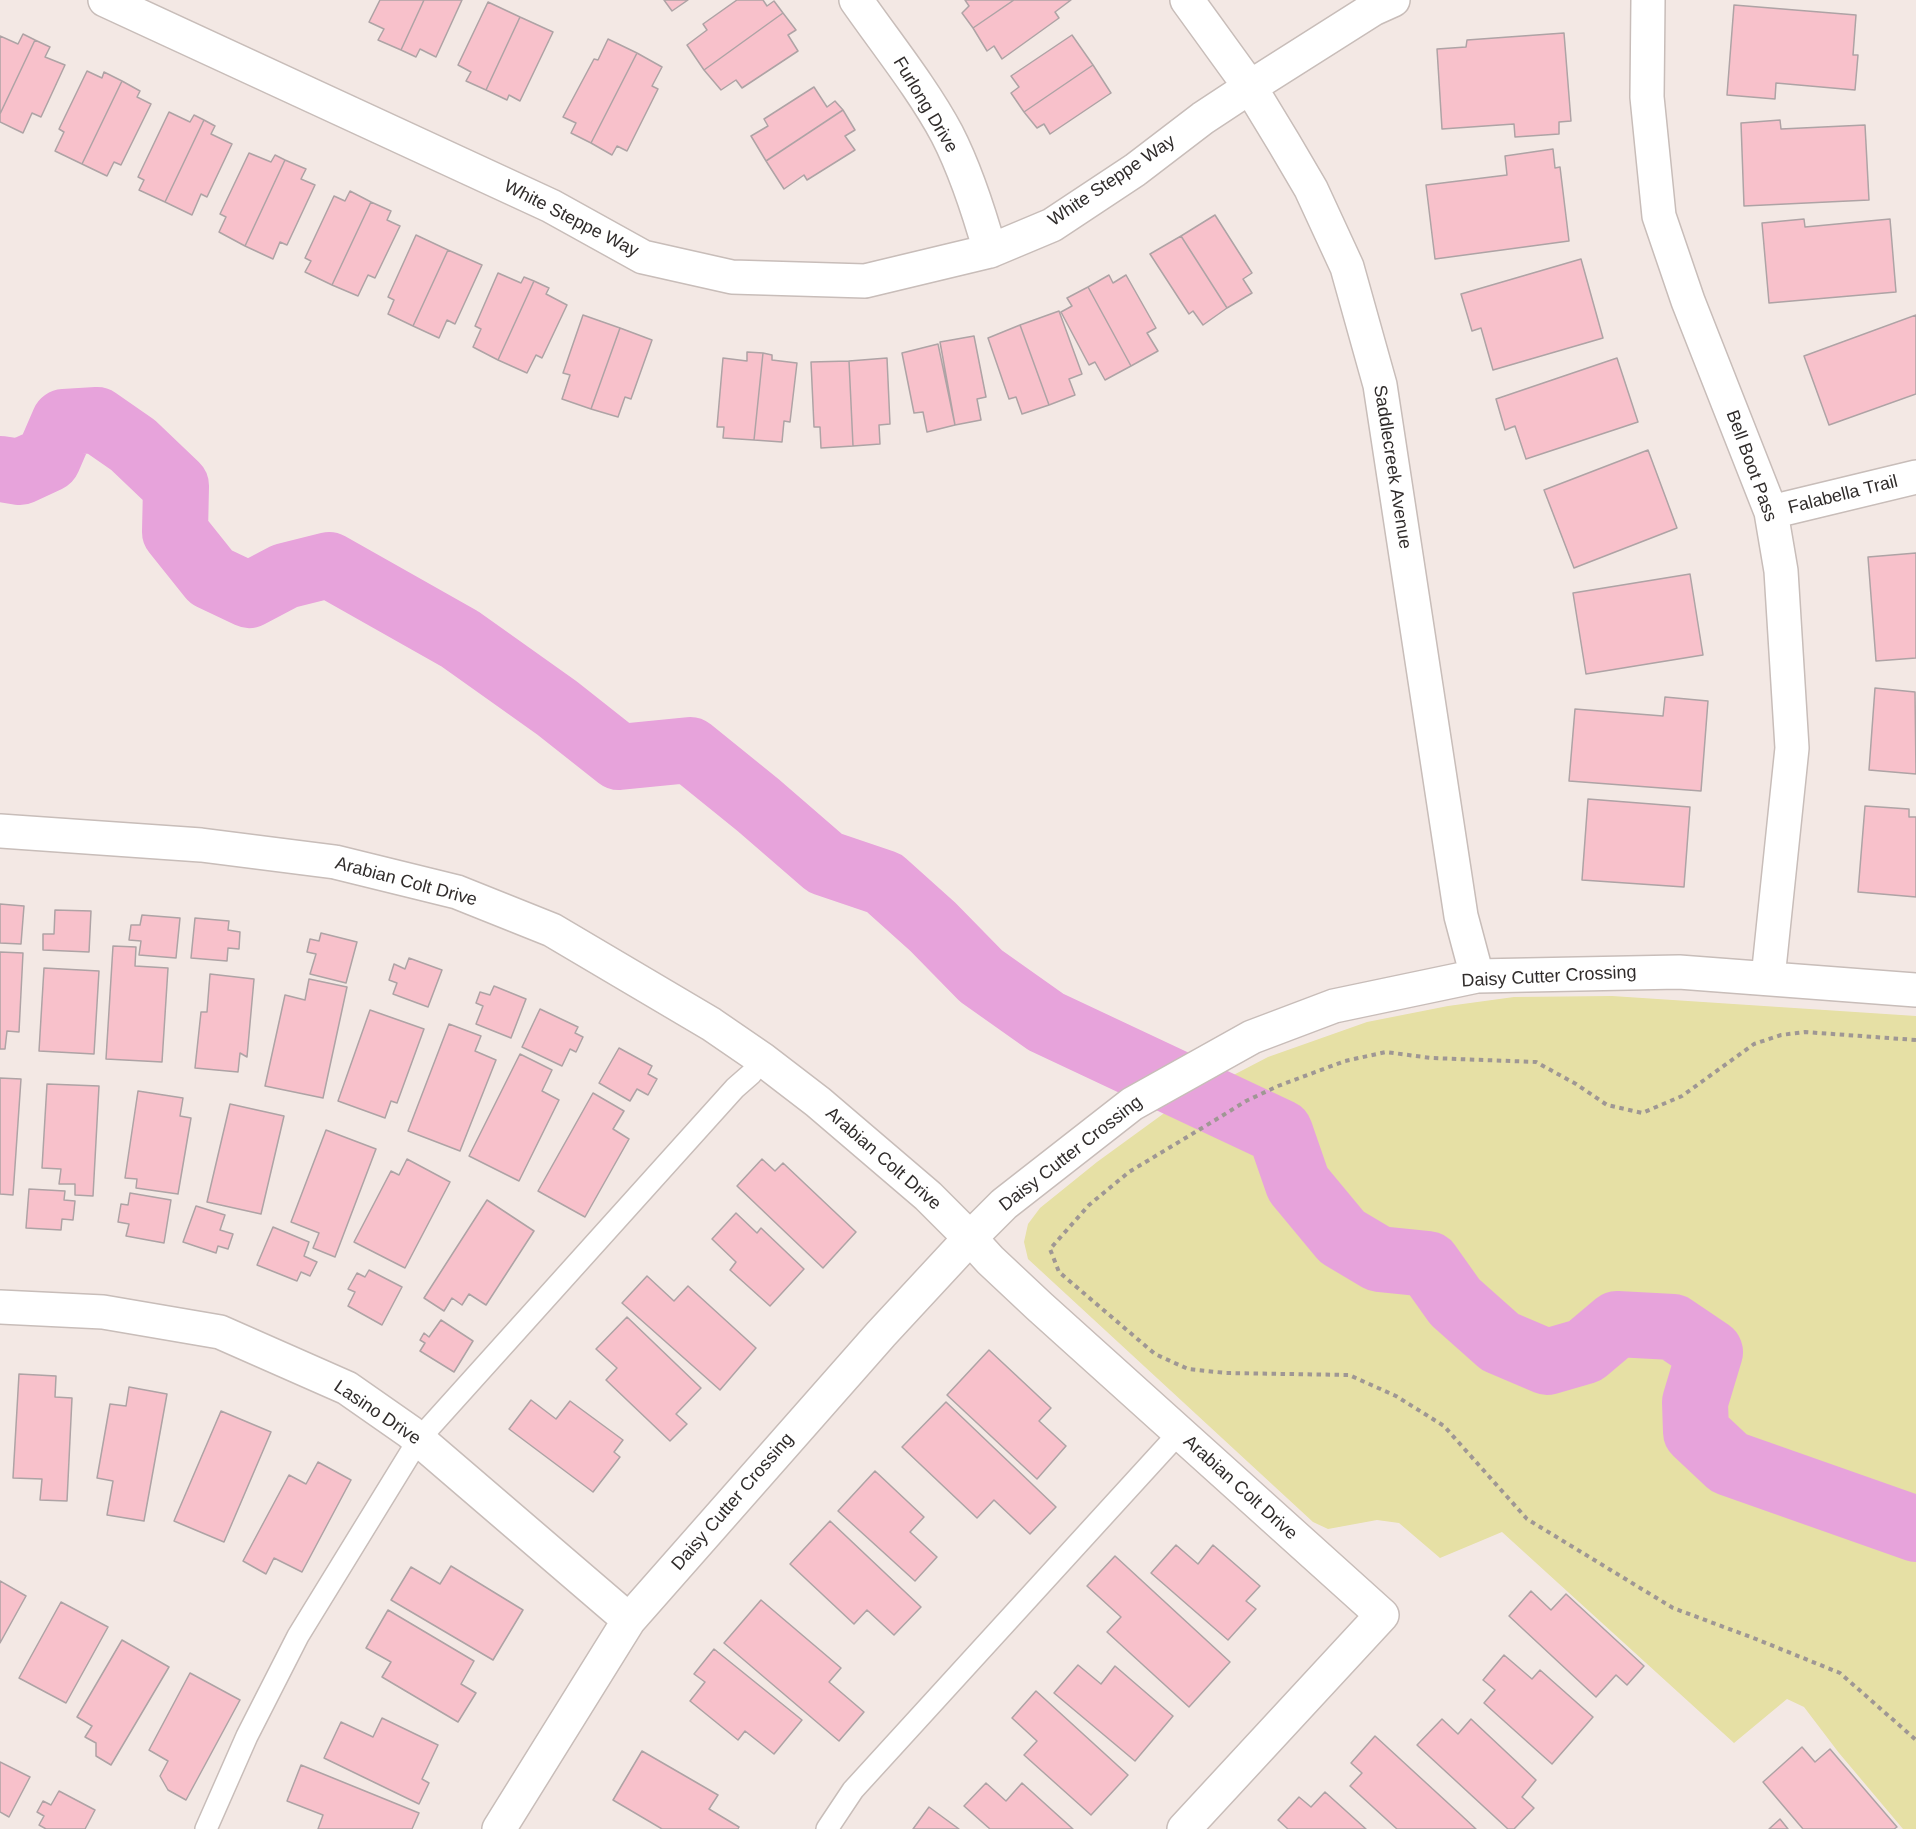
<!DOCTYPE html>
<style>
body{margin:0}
canvas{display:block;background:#f3e8e4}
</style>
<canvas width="1916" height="1829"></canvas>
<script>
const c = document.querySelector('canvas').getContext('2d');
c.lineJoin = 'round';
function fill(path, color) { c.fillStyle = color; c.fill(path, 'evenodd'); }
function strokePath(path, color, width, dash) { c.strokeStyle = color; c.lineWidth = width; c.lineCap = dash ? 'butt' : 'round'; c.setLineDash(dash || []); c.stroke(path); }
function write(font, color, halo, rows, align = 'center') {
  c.font = font + ' Arial,sans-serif'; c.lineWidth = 6; c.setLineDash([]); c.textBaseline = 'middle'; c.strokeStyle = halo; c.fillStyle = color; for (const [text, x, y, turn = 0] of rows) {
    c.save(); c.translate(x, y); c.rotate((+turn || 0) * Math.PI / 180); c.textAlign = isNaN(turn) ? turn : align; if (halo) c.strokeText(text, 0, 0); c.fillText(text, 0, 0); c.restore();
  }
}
fill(new Path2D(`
 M1612,996l304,20v813h-13l-64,-76 -35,-46 -17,-8 -53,44 -232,-211 -62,26 -41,-35 -22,-3 -49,9 -15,-7 -285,-263 -4,-17 4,-18 12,-16 57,-46 77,-56 94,-49 99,-35 81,-16 66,-9z`), '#e6e0a5');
strokePath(new Path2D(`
 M0,469l20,3 28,-13 16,-37 33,-2 36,25 43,41 -1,46 36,45 38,18 36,-19 44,-11 131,74 97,69 62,49 71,-7 68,55 67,58 59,20 49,44 48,49 65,46 234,110 18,52 44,53 37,22 49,5 27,38 45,40 47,20 38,-11 32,-27 56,3 37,25 -15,50 1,30 33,31 187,66`), '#e7a3db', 66);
const building = new Path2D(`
 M380,0h44l-23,50 -23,-10 6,-11 -15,-7z
 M424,0h38l-26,57 -16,-8 -4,8 -15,-7z
 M664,0h24l-16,11z
 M737,0h26l4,6 7,-5 9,12 -79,57 -17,-25 20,-15 -4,-6z
 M965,0h49l-41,28 -11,-15 7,-7z
 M1014,0h57l-16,12 4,6 -57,41 -8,-13 -7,5 -14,-23z
 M488,2l32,15 -34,73 -20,-9 5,-9 -13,-7z
 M1734,5l122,10 -3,40h5l-3,35 -79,-7 -1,16 -48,-4z
 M783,13l13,17 -8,5 10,16 -56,37 -6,-8 -15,10 -17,-20z
 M520,17l33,15 -33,69 -11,-6 -2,5 -21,-10z
 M1564,33l7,88 -12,1v12l-44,3 -1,-13 -72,5 -5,-80 29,-2 1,-7z
 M23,34l12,6 -35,74v-78l18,8z
 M1072,35l21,30 -69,47 -13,-19 8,-6 -8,-11z
 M608,39l29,14 -46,90 -20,-10 5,-10 -13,-6 31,-58 4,1z
 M35,40l15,7 -5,10 20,8 -24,52 -9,-4 -9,20 -23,-11v-8z
 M637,53l25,14 -10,19 6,3 -31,62 -10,-5 -5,9 -21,-12z
 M1093,65l18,28 -61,41 -6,-10 -7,4 -13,-16z
 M87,71l15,7 2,-6 18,9 -40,83 -27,-13 9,-19 -5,-3z
 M122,81l18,10 -3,6 14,7 -30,61 -7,-3 -7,14 -25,-12z
 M814,87l13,20 8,-6 8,9 -77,51 -15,-25 17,-10 -4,-7z
 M843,110l12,20 -10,6 10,14 -48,30 -3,-5 -20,14 -18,-28z
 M169,112l21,10 4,-7 10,5 -39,82 -26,-12 5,-10 -6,-3z
 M204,120l11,6 -4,8 21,10 -25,53 -6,-3 -9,21 -27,-13z
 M1780,120l1,9 84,-4 4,75 -125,6 -3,-83z
 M1553,149l2,19 5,-1 9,74 -134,18 -9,-74 81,-10 -2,-19z
 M249,153l22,9 4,-7 10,5 -40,86 -26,-14 7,-15 -6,-3z
 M285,160l21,9 -5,10 14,6 -28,60 -7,-3 -7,17 -28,-13z
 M350,191l21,11 -39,83 -27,-13 6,-11 -6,-3 29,-62 11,5z
 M371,202l20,9 -4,9 13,6 -25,52 -7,-3 -10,21 -26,-11z
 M1215,215l37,58 -9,6 9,14 -25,15 -46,-72z
 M1804,219l1,8 85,-8 6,73 -127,11 -7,-80z
 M416,235l32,15 -35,76 -25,-12 6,-14 -6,-3z
 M1181,236l46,72 -24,17 -10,-14 -4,3 -39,-60z
 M448,250l34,15 -27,59 -8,-4 -8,18 -26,-12z
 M1581,259l22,79 -110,32 -12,-42 -9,3 -11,-37z
 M498,273l23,10 3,-6 10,4 -36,79 -25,-13 8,-18 -6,-3z
 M1109,275l4,8 13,-8 30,53 -9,5 11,18 -27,15 -43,-79z
 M534,281l15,7 -3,6 21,11 -25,53 -6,-3 -9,18 -29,-13z
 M1088,287l43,79 -26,14 -10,-18 -6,3 -28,-53 11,-6 -5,-8z
 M1059,311l23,63 -13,5 6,16 -26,10 -29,-80z
 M583,315l37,13 -29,81 -29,-10 8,-24 -7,-2z
 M1916,315v79l-87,31 -25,-69z
 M1020,325l29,80 -27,9 -6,-17 -7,2 -21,-61z
 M620,328l32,12 -21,59 -6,-2 -7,20 -27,-8z
 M974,336l12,61 -9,2 4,21 -26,5 -15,-83z
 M938,344l17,81 -28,7 -4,-20 -9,1 -12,-60z
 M747,352l16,1 -9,87 -31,-2 1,-11h-7l6,-69 24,3z
 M763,353l9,2v5l25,3 -7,59 -6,-1 -2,21 -28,-2z
 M887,358l3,66 -11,1 1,19 -27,2 -4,-85z
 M1617,358l21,64 -112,37 -11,-33 -10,4 -9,-31z
 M849,361l4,85 -32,2 -1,-21h-6l-3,-65z
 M1648,450l29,78 -103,40 -30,-78z
 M1916,553v105l-40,3 -8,-104z
 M1690,574l13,81 -117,19 -13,-81z
 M1875,688l40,4 1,82 -47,-4z
 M1665,697l43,4 -7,90 -132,-10 6,-72 88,7z
 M1588,799l102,8 -6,80 -102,-7z
 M1865,806l44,3v8h7v80l-58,-5z
 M0,904l24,2 -3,38 -21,-1z
 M55,910l36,1 -2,41 -46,-2v-16h11z
 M142,915l38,3 -4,40 -37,-3 2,-14 -12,-1 2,-15h9z
 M195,918l34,3 -1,9 12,2 -1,17 -11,-1 -1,13 -36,-3z
 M321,933l36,9 -11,41 -36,-9 6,-20 -9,-2 3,-13 9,2z
 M113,946l23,1 -1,19 33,2 -6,94 -56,-3z
 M0,952l23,1 -4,79 -12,-1 -2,18h-5z
 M409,958l33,12 -14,37 -35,-13 4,-11 -8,-3 5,-16 11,5z
 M44,968l55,3 -5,83 -55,-3z
 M210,974l44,5 -7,78 -7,-4 -2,19 -43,-4 6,-56h6z
 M309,979l38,8 -24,111 -58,-12 20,-91 20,5z
 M494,986l32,13 -15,39 -35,-14 7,-18 -7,-3 4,-11 10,3z
 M540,1009l38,18 -3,6 8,4 -7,15 -6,-3 -8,17 -40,-19z
 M370,1010l54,19 -27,74 -6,-2 -6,17 -47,-17z
 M449,1024l32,12 -6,15 21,9 -36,91 -52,-20z
 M619,1048l33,18 -4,8 9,5 -9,16 -11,-6 -7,12 -31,-18z
 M520,1054l32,16 -10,21 17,9 -40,81 -50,-25z
 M0,1078l21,1 -8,116 -13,-1z
 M47,1084l52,2 -6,110 -18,-1v-11h-16l2,-15 -19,-1z
 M138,1091l45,7 -3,18 11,2 -13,76 -42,-6 1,-9 -12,-1z
 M593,1093l31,18 -11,18 16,10 -44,78 -47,-26z
 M230,1104l54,12 -23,98 -54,-12z
 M326,1130l50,19 -41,108 -22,-9 6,-15 -28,-11z
 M407,1159l43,23 -45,86 -51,-26 37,-71 8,4z
 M762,1159l13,12 8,-8 73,69 -33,36 -86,-82z
 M29,1189l36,2 -1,9 11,1 -2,19 -11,-1 -1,11 -35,-2z
 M130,1193l41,7 -7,43 -38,-7 3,-12 -11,-2 3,-18 7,1z
 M487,1200l47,31 -48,74 -17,-11 -7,11 -10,-7 -8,13 -20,-13z
 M196,1206l29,9 -5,15 13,4 -5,15 -10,-3 -2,7 -33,-11z
 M736,1213l21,20 4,-5 43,41 -34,37 -40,-36 6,-8 -24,-23z
 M273,1227l36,15 -5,14 13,6 -7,14 -9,-4 -4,9 -40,-16z
 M369,1270l33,17 -20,38 -34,-19 7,-14 -7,-3 9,-16 8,4z
 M647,1276l27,25 14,-15 68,62 -36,42 -98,-87z
 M627,1317l74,71 -25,26 11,10 -17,17 -64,-61 11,-12 -21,-19z
 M441,1320l32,21 -19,31 -34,-21 5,-8 -5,-3 4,-7 5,4z
 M989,1350l62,58 -12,13 27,25 -29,33 -90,-84z
 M19,1374l37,2 -1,21 17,1 -5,103 -27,-1 2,-21 -29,-1z
 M129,1387l38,7 -23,127 -37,-6 6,-34 -16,-3 13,-74 16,2z
 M531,1400l25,19 14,-18 53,39 -9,12 6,5 -27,35 -84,-63z
 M946,1402l110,105 -26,27 -36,-34 -17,18 -75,-71z
 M221,1411l50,21 -47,110 -50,-21z
 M318,1462l33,18 -49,92 -28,-14 -8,16 -23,-13 46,-86 17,9z
 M875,1471l49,46 -14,15 27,25 -22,24 -77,-70z
 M830,1521l91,86 -27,28 -27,-25 -13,14 -64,-60z
 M1176,1545l22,19 15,-19 47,41 -14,15 10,8 -28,31 -77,-67z
 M1115,1556l115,106 -41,45 -82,-75 14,-15 -34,-31z
 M451,1566l72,44 -30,50 -102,-60 20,-33 29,17z
 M0,1581l26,15 -26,47z
 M1531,1591l20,19 15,-16 78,72 -17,19 -11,-10 -20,22 -87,-81z
 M761,1600l80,68 -12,14 35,30 -25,29 -115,-98z
 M61,1602l47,25 -42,76 -47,-25z
 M388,1610l86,51 -13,23 15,9 -18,29 -76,-45 9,-15 -25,-14z
 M122,1640l47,27 -58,98 -15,-9v-13l-11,-6 7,-11 -15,-9z
 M714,1649l88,71 -28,34 -29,-23 -7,9 -48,-39 15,-19 -11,-8z
 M1504,1655l28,24 8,-9 53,47 -41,47 -68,-61 11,-13 -12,-10z
 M1078,1665l23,19 14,-18 58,50 -38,45 -81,-68z
 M190,1673l50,27 -54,100 -18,-10 -8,-14 8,-15 -19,-11z
 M1036,1691l92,84 -37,40 -67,-60 13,-14 -25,-23z
 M382,1718l56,27 -16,34 7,4 -10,21 -95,-46 17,-36 32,15z
 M1442,1719l16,15 13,-15 65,61 -14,17 12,11 -20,21h-6l-91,-84z
 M1375,1736l86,79 15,14h-79l-47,-43 12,-13 -11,-10z
 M1802,1747l13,15 15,-13 67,78 -3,2h-91l-40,-47z
 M642,1751l76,44 -9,14 30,18 -1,2h-76l-49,-29z
 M0,1762l30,15 -21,40 -9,-5z
 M301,1765l118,48 -7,16h-94l5,-14 -36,-14z
 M986,1783l20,18 16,-18 51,46h-83l-26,-23z
 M59,1791l36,19 -10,19h-39l-7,-4 5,-9 -7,-4 6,-11 8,4z
 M1325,1792l41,37h-78l-10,-9 21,-23 12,10z
 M929,1807l30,22h-46z
 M1780,1819l8,10h-19z`);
fill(building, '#f8c1cb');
strokePath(building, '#aea3a5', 1.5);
const service = new Path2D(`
 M206,1829l41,-93 51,-100 121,-197 316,-351 16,-14 11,-15
 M827,1829l26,-39 326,-357`);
const minor = new Path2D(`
 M105,0l446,206 92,51 89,20 133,4 125,-30 62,-26 83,-55 68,-52 47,-31 123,-78 20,-9
 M856,0c30,43 67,89 91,134 19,37 32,78 43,117
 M1187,0l63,87 34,56 27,46 36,78 33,118 81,531 16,60
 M1648,0l-1,97 12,119 29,85 83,211 10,59 11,177 -24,230
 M1771,512l145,-35
 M0,831l201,14 134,17 122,30 95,38 159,94 51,35 56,43 110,94 42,42 20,22 49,46 343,309 -198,214
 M0,1307l103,5 117,20 127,56 63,44 219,188
 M499,1829l130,-209 252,-286 89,-96 34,-34 128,-100 120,-67 82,-31 143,-30 202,-4 237,18`);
strokePath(service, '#c8bdb9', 24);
strokePath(minor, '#c8bdb9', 36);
strokePath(new Path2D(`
 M1916,1040l-111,-8 -24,3 -27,9 -72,52 -40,17 -35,-8 -31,-21 -40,-22 -105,-4 -45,-6 -41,9 -67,25 -32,15 -34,21 -83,50 -40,33 -39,44 9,23 96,82 33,15 38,4 123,2 47,21 48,30 83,93 146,89 83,31 84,34 76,67`), '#9f9794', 4, [4.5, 4.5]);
strokePath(service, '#fff', 21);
strokePath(minor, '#fff', 33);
write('18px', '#302c2b', '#fff', [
 ["Furlong Drive",925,105,59],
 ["White Steppe Way",1112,181,-34],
 ["White Steppe Way",571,219,27],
 ["Bell Boot Pass",1751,466,70],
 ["Saddlecreek Avenue",1392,467,81],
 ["Falabella Trail",1843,495,-14],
 ["Arabian Colt Drive",406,882,15],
 ["Daisy Cutter Crossing",1549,977,-3],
 ["Daisy Cutter Crossing",1071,1154,-38],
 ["Arabian Colt Drive",883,1159,41],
 ["Lasino Drive",377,1413,34],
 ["Arabian Colt Drive",1240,1488,42],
 ["Daisy Cutter Crossing",733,1502,-49]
]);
</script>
